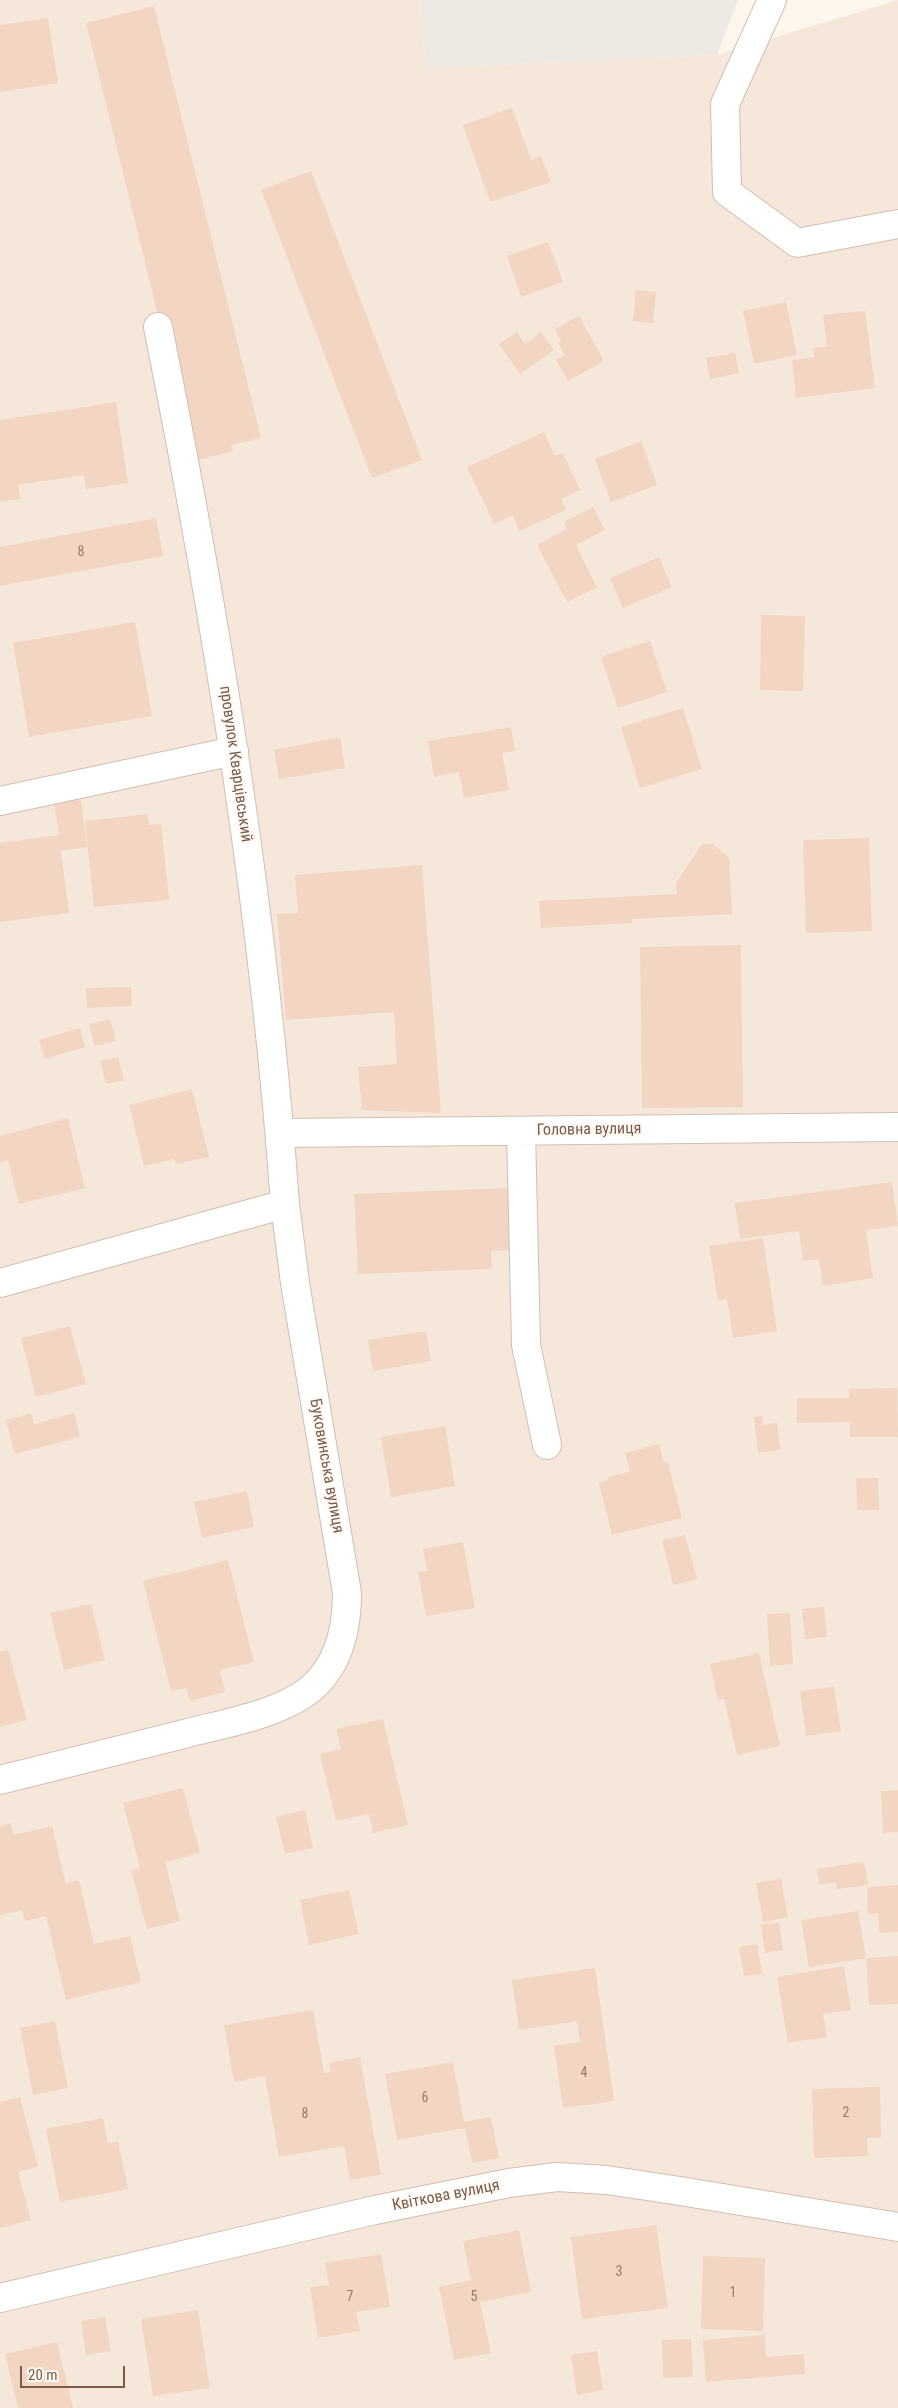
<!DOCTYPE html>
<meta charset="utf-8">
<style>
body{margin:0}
#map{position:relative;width:898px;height:2408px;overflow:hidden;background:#fdf6ec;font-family:"Roboto Condensed",sans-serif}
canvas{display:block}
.scale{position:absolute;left:20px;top:2366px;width:105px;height:22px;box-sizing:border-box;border:2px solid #7a5c4d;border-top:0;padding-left:6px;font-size:15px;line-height:18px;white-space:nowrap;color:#7a5c4d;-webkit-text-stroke:4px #fffaf3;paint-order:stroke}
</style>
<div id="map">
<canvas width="898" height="2408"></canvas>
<div class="scale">20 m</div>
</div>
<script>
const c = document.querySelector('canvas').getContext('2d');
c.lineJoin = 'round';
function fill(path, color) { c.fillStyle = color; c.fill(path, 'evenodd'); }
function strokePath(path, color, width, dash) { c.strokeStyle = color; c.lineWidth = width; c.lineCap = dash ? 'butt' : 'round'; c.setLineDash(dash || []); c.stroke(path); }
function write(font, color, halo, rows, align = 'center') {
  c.font = font + ' "Roboto Condensed",sans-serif'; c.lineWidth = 4.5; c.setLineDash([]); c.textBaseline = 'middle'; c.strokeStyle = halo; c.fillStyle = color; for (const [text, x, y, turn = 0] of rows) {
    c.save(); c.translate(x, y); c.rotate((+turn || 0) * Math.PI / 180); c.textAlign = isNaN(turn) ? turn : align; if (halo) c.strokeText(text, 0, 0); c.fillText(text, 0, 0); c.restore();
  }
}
fill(new Path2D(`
 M0,0h419l7,68 291,-13 181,-55v2408h-898z`), '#f5e8da');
fill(new Path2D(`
 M419,0h319l-21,55 -291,13z`), '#efe9e4');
fill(new Path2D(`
 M154,6l107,432 -30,7 2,6 -39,10 -108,-438z
 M48,18l10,65 -58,9v-67z
 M512,108l19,52 10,-4 10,26 -61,20 -27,-77z
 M311,171l111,289 -50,18 -111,-288z
 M548,242l15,40 -42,15 -14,-41z
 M636,290l20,2 -3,31 -20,-2z
 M786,302l11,53 -43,9 -11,-53z
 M865,311l10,77 -79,10 -4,-38 22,-3 -1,-9 14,-1 -4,-32z
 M579,316l25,45 -36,20 -12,-21 9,-5 -7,-12 3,-2 -6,-12z
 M517,332l8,12 16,-12 13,18 -34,24 -21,-30z
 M735,353l4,20 -29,6 -4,-21z
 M116,402l12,81 -42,6 -2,-14 -66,10 2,14 -20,3v-82z
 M544,432l11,24 8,-3 17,37 -19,9 5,11 -47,21 -6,-16 -19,9 -27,-57z
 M641,441l16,44 -46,17 -16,-43z
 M593,507l12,23 -29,15 21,42 -30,15 -30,-57 30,-16 -3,-7z
 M156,518l7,38 -163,30v-39z
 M659,557l13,30 -49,21 -13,-30z
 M761,615l44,1 -2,75 -43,-1z
 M135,622l17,94 -123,21 -16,-94z
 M650,641l17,51 -49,16 -17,-51z
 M683,708l19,61 -62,19 -19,-61z
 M511,727l4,24 -13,2 7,37 -45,8 -5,-26 -25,5 -6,-36z
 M340,737l5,31 -66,11 -5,-29z
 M81,800l6,47 -26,4 8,62 -69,9v-79l59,-8 -5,-32z
 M148,814l1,11 12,-1 8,76 -75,7 -9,-86z
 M869,838l3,93 -66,2 -3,-93z
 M702,844h11l16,14 3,56 -100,5v4l-91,5 -2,-27 138,-7 -1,-11z
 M422,865l19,248 -79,-3 -4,-43 39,-3 -3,-52 -108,8 -9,-106 21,-1 -3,-38z
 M741,945l2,162 -101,1 -2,-161z
 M131,987l1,19 -45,2 -1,-20z
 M110,1019l6,22 -22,5 -5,-22z
 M80,1028l5,19 -40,12 -6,-19z
 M118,1057l6,23 -18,4 -6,-23z
 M192,1089l17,68 -33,7 -2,-5 -30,7 -15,-61z
 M68,1118l17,70 -66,16 -11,-44 -8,2v-26z
 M892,1182l6,44 -32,4 7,48 -50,8 -4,-27 -16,2 -4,-30 -59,8 -5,-36z
 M510,1188l3,62 -22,1 1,18 -134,5 -4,-80z
 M763,1238l14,93 -44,7 -6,-39 -9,2 -9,-55z
 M70,1326l16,58 -50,13 -15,-59z
 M426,1331l5,30 -58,10 -5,-31z
 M897,1388l1,49h-48v-15l-53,1v-25h52v-9z
 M31,1413l3,11 40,-11 6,24 -65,17 -9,-34z
 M762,1416l1,9 14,-2 3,27 -22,3 -4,-36z
 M445,1426l10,60 -64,11 -10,-60z
 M659,1444l5,19 4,-1 14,56 -70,17 -13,-52 9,-3v-3l22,-5 -5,-19z
 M856,1478h22l1,32h-22z
 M247,1491l7,36 -52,11 -8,-36z
 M685,1535l12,44 -24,6 -11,-45z
 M463,1542l12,66 -49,8 -8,-44 9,-1 -4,-22z
 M228,1560l26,102 -34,8 5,22 -35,9 -4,-13 -15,3 -28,-110z
 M91,1604l14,56 -41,10 -14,-57z
 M824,1607l3,30 -22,2 -3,-30z
 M790,1613l3,51 -23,2 -3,-52z
 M8,1650l19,70 -27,7v-75z
 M759,1653l21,93 -43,9 -13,-56 -6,1 -8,-36z
 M834,1687l7,44 -35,5 -6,-45z
 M383,1719l25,106 -35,8 -4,-19 -33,7 -16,-67 21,-5 -5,-20z
 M183,1788l17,65 -35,9 15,59 -33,8 -16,-59 9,-2 -17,-65z
 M898,1790v42l-15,1 -2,-42z
 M305,1810l8,38 -28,6 -9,-37z
 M11,1823l2,12 39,-9 14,58 13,-4 15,64 36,-8 11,46 -75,18 -20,-84 -21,5 -3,-11 -22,5v-89z
 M864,1862l4,23 -31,4 -1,-7 -17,3 -2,-16z
 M781,1879l7,38 -25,5 -7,-39z
 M898,1885v47l-19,1 -1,-20 -10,1 -1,-27z
 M349,1890l10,44 -50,11 -9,-45z
 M858,1911l8,47 -57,9 -8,-47z
 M779,1922l4,28 -18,3 -4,-28z
 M757,1944l5,30 -18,2 -5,-29z
 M898,1956v48l-29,1 -3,-47z
 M844,1966l7,44 -28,4 4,23 -39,6 -11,-66z
 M595,1968l19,133 -51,7 -9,-62 26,-4 -3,-21 -58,9 -7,-50z
 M313,2010l11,63 7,-1 -2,-9 31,-6 21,118 -31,5 -6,-34 -65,11 -14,-81 -31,6 -10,-57z
 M55,2021l13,67 -35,7 -13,-67z
 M453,2062l11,60 27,-5 8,41 -27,5 -7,-35 -68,12 -12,-66z
 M880,2087l1,51h-14l1,18 -54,2 -2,-69z
 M20,2097l18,70 -20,5 13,48 -31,8v-126z
 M103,2118l5,25 10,-2 10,48 -68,13 -14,-73z
 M656,2225l12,83 -86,11 -11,-82z
 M519,2230l12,62 -51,10 11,51 -37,7 -15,-73 32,-7 -8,-39z
 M381,2254l9,53 -34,5 4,19 -42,7 -8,-51 19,-2 -4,-22z
 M703,2256l62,2 -2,73 -62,-2z
 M198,2310l12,78 -57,8 -12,-77z
 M105,2317l6,34 -25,4 -5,-34z
 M765,2335l1,22 38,-3 1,20 -99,8 -3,-42z
 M691,2339l2,38 -30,1 -1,-38z
 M57,2342l16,66h-55l-13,-54z
 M597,2351l6,39 -26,5 -6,-40z`), '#f3d5c3');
const minor = new Path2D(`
 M772,0l-47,104 2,88 70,51 101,-19
 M158,327c58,290 106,582 127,877
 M0,801l234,-50
 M521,1131l5,214 21,100
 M280,1133l618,-6
 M0,1283l285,-79 10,79 52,310c0,37 -8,74 -39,98 -31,24 -87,33 -124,43 -62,15 -123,31 -184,46
 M0,2298l375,-88 134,-27 48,-6 50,3 73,11 218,36`);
strokePath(minor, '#d1beb0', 30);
strokePath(minor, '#fff', 28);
write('14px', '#987a6a', null, [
 ["8",81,552],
 ["4",584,2073],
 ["6",425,2098],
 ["2",846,2113],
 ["8",305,2114],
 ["3",619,2272],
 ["1",733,2293],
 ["7",350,2297],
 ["5",474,2297]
]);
write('16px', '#7a5c4d', '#fffaf3', [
 ["провулок Кварцівський",235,764,82],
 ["Головна вулиця",589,1130,-1],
 ["Буковинська вулиця",326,1466,80],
 ["Квіткова вулиця",446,2196,-11]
]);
</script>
